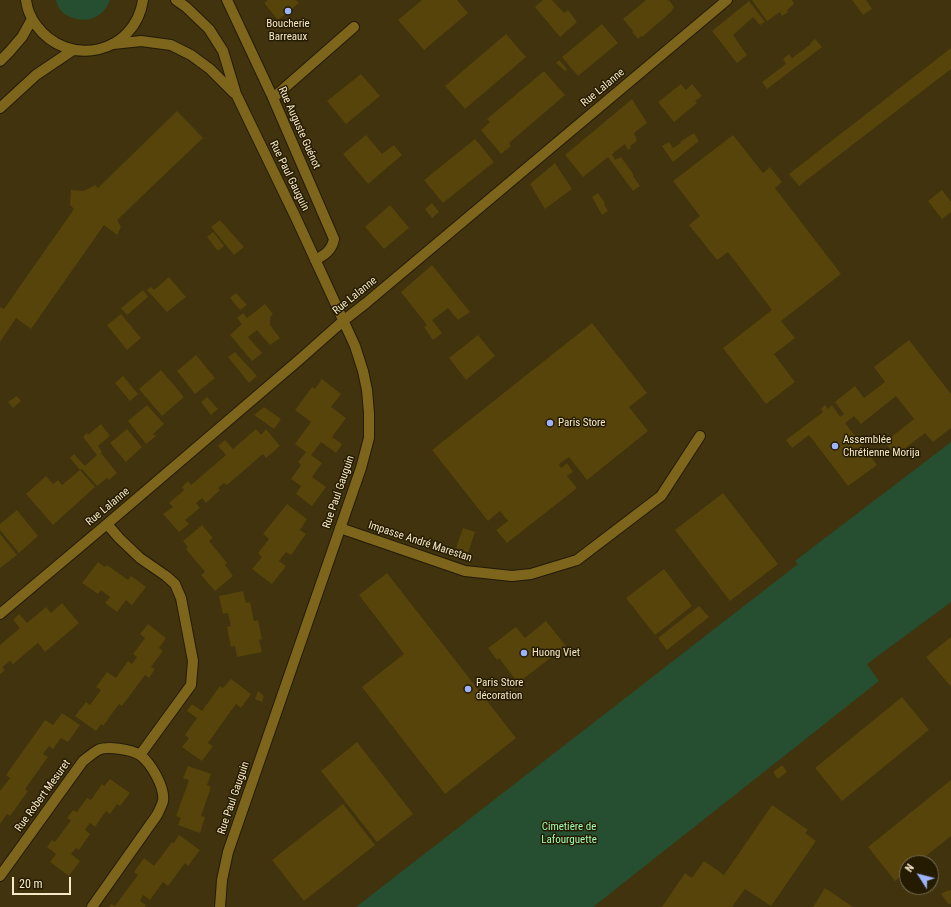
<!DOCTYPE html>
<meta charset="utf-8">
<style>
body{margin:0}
#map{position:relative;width:951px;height:907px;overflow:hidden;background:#40330d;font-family:"Roboto Condensed",sans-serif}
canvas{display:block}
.north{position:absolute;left:899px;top:855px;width:40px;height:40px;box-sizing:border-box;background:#251b00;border:1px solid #796d50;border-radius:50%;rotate:306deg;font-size:11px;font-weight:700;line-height:16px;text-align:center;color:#f6e9c7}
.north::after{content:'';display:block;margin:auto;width:14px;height:18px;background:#9db4fd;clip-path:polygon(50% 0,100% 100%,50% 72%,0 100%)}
.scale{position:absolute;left:12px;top:877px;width:59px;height:18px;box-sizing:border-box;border:2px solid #f6e9c7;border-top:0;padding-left:5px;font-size:12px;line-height:14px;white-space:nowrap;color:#f6e9c7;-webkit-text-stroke:3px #251b00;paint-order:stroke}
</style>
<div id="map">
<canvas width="951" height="907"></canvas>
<div class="north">N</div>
<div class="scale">20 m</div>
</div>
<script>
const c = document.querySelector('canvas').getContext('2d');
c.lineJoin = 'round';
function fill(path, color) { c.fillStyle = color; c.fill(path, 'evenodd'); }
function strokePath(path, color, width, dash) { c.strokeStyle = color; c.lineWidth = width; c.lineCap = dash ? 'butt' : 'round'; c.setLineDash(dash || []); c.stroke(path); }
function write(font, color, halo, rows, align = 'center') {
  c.font = font + ' "Roboto Condensed",sans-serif'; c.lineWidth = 3; c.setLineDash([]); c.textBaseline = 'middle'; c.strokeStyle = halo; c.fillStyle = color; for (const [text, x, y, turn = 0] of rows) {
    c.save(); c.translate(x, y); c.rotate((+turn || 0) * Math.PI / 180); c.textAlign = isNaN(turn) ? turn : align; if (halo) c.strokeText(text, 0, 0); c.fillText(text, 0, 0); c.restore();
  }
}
fill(new Path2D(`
 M56,0h54c-7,19 -26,25 -44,15 -5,-3 -9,-9 -10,-15z
 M951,442v160l-84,62 12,17 -286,226h-237l442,-343 -3,-3z`), '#254f30');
fill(new Path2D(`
 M268,0h28l3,3 -21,17 -14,-17z
 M422,0h35l11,13 -44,37 -26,-30z
 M543,0h9l12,13 4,-3 9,12 -17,15 -25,-30z
 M646,0h21l1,1 1,-1 5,7 -2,3v1l-30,26 -1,-1 -3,3 -6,-7 1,-1 -10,-12z
 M752,0h40l2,4 -7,6 1,2 -6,4 -2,-4 -13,9z
 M852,0h14l6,9 -9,6z
 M749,1l16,21 -5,3 -7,-8 -20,18 14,20 -10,8 -25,-32z
 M602,24l16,19 -40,33 -16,-19z
 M506,34l20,23 -61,52 -20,-23z
 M815,39l7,8 -55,42 -5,-7 24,-18 -3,-5 6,-5 3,4 19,-14 -1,-1z
 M951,48v21l-152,117 -10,-12z
 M559,60l8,9 -2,2 -9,-8z
 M544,71l21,24 -56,48 2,3 -10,8 -20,-24 9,-8 -3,-3z
 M361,74l19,22 -34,28 -19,-23z
 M681,84l5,6 6,-6 10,12 -7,5 2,2 -23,19 -16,-20z
 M632,99l15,24 -13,10 3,8 -7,5 1,2 -3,2 -3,-6 -13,10 3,6 6,-3 13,18 -1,1 7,10 -7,5 -25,-34 -25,20 -18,-22z
 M177,111l26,27 -86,82 4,7 -4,8 -13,-10 -73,104 -15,-11 -16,24v-35l4,2 70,-100 -4,-4 1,-15 12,1 5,-2 7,-4 3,3z
 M694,133l5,8 -26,21 -11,-16 7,-4 4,6 8,-5 -1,-1z
 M366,135l16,19 12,-9 8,10 -34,29 -25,-30z
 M733,135l30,38 7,-6 12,15 -7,6 66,86 -60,47 14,17 -21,16 21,28 -29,22 -43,-56 49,-38 -44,-58 -11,8 -28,-35 11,-9 -27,-35z
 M475,139l19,23 -51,41 -19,-23z
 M555,163l17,26 -27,20 -15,-25z
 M942,190l9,12v10l-9,7 -14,-18z
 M598,193l7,10 -1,1 4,7 -6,4 -10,-18z
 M432,203l7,9 -7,6 -7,-9z
 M390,205l19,23 -25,21 -19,-22z
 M220,220l24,27 -10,8 -23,-28z
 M213,232l11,14 -6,5 -11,-14z
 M432,265l38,47 -12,8 -10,-12 -16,12 10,13 -9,7 -9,-13 3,-2 -26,-33z
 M169,277l17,20 -19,15 -20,-22 4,-3 3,3z
 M143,290l5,7 -21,18 -6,-7z
 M236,293l11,12 -7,5 -10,-12z
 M265,304l8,10 -3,3v8l10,13 -10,7 -13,-15 -9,7 14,16 -10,8 -22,-26 12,-11 -5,-6 6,-5 4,5z
 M121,314l20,24 -14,12 -20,-25z
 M592,323l55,70 -18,14 19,24 -61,49 -18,-23 -10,7 2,4 6,-5 6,9 -6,4 10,12 -70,55 -11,-13 12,-9 -8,-10 -12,10 -56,-71z
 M478,335l17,21 -29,24 -17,-22z
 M909,340l42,54v34l-18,14 -8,-9 -30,23 -10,-14 29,-23 -18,-23 -35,28 -7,-8 -9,7 32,42 -29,21 -39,-51 -17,13 -6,-8 37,-28 -2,-3 4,-4 3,4 4,-4 8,12 4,-3 -9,-12 20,-16 9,12 21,-16 -11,-15z
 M235,352l22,24 -8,7 -21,-26z
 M196,355l19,23 -20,16 -18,-23z
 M161,370l23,27 -22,19 -23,-27z
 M123,376l15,18 -8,7 -15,-18z
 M322,379l19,15 -10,13 15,11 -14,19 10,7 -6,9 -15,-11 -10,13 11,8 -10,14 14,10 -14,19 -16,-12 5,-8 -10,-7 10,-14 -3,-3 8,-10 -11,-8 16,-22 -16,-12 17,-23 3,2z
 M17,396l4,5 -8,7 -5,-6z
 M207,397l11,12 -7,6 -10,-13z
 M147,405l17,19 -11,10 3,2 -10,8 -18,-23z
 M264,407l17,12 -7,10 -20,-14z
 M101,424l9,12 -12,10 4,6 -1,1 16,20 -8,7 -2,-2 -10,8 -15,-17 -2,1 -10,-12 4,-4 11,12 12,-11 -14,-18 4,-4 1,2z
 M127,429l15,18 -16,15 -16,-19z
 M256,429l5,6 5,-6 14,17 -14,12 -3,-4 -36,31 -3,-2 -6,5 2,2 -14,13 -4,-5 -6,5 4,5 -15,12 4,4 -10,8 -16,-18 10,-7 -4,-4 15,-13 -2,-3 6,-6 3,4 35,-30 -8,-9 7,-6 8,9z
 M80,470l15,17 -42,38 -27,-31 20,-18 7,8 5,-4 4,5z
 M723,493l55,71 -48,37 -55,-71z
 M287,504l20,15 -7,11 6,4 -15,21 -5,-3 -7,9 7,5 -14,18 -20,-15 10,-12 -4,-4 11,-14 -6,-5z
 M17,510l21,26 -19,17 -19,-23v-6z
 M202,525l11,13 -4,3 18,22 -2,2 8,11 -18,15 -14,-16 4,-3 -19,-23 2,-2 -5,-6z
 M463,528l12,4 -7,21 -12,-5z
 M0,534l17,21 -17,13z
 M98,562l7,5 2,-2 21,15 3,-4 15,11 -14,18 -6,-5 -9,12 -12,-9 5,-6 -9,-7 -3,4 -16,-11z
 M664,569l28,37 -37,29 -29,-37z
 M387,573l129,165 -71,56 -83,-107 42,-33 -45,-59z
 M243,591l3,12 4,-1 4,19 4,-1 4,19 -3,1 3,12 -25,5 -2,-11 -4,1 -4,-20 4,-1 -3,-13 -5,1 -4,-18z
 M62,603l17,20 -34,29 -7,-9 -25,21 -3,-3 -8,6 3,3 -5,4v-29l20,-17 -7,-8 6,-6 8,9 19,-16 5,6z
 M699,606l10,11 -42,33 -9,-12z
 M546,621l20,25 -48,37 -19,-25 -2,2 -9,-12 28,-21 9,11z
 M148,624l18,14 -7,10 4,3 -12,16 4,2 -6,9 -4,-3 -23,31 -3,-2 -16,22 -2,-2 -5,7 -21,-15 11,-14 4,3 11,-15 -5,-3 11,-15 9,6 12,-17 4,3 5,-7 -4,-3 12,-16 -5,-4z
 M951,637v50l-25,-30z
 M231,679l20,15 -10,14 -5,-4 -28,39 5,3 -11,15 -20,-14 7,-9 -4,-3 12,-17 -10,-7 5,-7 10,7 18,-25 3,2z
 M258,691l6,5 -2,6 -7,-3z
 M902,697l27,33 -87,71 -27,-33z
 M62,713l18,12 -12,17 -7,-4 -8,11 -4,-3 -6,8 5,3 -23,32 3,2 -18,25 -3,-2 -7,10v-33l10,-13 -4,-3 39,-55 8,5z
 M357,742l56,72 -36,28 -56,-71z
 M782,765l5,7 -9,7 -5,-7z
 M188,766l23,8 -4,11 4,2 -10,29 4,1 -5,16 -22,-8 3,-7 -5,-2 13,-36 -6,-2z
 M110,779l20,14 -10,13 -3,-2 -7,10 -4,-3 -11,16 -5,-4 -5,7 5,4 -11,16 -3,-2 -5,6 9,7 -11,15 -19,-14 6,-8 -9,-7 5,-7 3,2 16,-22 -4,-2 6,-8 4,2 10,-14 4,2 11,-16 2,2z
 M951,780v56l-34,27h-10v8l-12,10 -27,-34z
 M343,804l32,41 -71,56 -32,-41z
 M772,805l36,25 -3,3 11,8 -45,65 -26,-17 -13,18h-70l23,-34 7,5 12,-17 20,14z
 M179,835l21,15 -12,16 -3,-3 -17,23 -5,-4 -13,18 -7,-5 -3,6 6,4 -1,2h-36l2,-3 4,2 23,-31 -4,-3 10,-14 10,8 18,-24 2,1z
 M825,888l28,19h-40z
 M948,890l1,1 2,-1v13l-2,2 -8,-11z`), '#56440a');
const minor = new Path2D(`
 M176,0l10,7 23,22 14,22 13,43 60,124 59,128 8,25 4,19 2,23v25l-8,30 -133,384 -6,28 -2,27
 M227,0l46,98 61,141c-2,11 -9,16 -19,21
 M113,44l28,-3 30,4 20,10 19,14 24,24
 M273,98l81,-71
 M107,524l12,14 21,20 26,18 9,8 6,14 12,63 -2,24 -51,70
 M340,528l125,43 47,5 19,-2 46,-14 84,-64 39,-60
 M0,614l107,-90 192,-164 44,-39 23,-18 361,-303
 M0,876l83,-115c4,-3 10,-8 15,-11 9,-4 33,-1 42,5 11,8 25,32 23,46 -1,4 -4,10 -6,14l-65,92`);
const tertiary = new Path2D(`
 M26,0c1,9 5,18 10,25 32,44 99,29 107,-25
 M0,61l9,-9 13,-15 10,-18
 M0,108l36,-33 37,-25`);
strokePath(minor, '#231b06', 12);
strokePath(tertiary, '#231b06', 12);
strokePath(minor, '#7d651b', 10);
strokePath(tertiary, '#7d651b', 10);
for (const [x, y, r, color] of [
 [288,11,4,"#9db4fd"],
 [550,423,4,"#9db4fd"],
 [835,446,4,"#9db4fd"],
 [524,653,4,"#9db4fd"],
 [468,689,4,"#9db4fd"]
]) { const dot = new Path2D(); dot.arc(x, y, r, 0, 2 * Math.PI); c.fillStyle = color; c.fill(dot); strokePath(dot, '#251b00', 1.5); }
write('11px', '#f6e9c7', '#251b00', [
 ["Boucherie",288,24,"center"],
 ["Barreaux",288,37,"center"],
 ["Paris Store",558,423],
 ["Assemblée",843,440],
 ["Chrétienne Morija",843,453],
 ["Huong Viet",532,653],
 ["Paris Store",476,683],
 ["décoration",476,696]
], 'left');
write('11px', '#f6e9c7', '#251b00', [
 ["Rue Lalanne",603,88,-40],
 ["Rue Auguste Guénot",299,128,66],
 ["Rue Paul Gauguin",289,176,64],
 ["Rue Lalanne",355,296,-39],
 ["Rue Paul Gauguin",339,492,-71],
 ["Rue Lalanne",108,507,-40],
 ["Impasse André Marestan",420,542,18],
 ["Rue Robert Mesuret",43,796,-54],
 ["Rue Paul Gauguin",234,798,-71]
]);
write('11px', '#a0fcb5', '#251b00', [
 ["Cimetière de",569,827],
 ["Lafourguette",569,840]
]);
</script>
